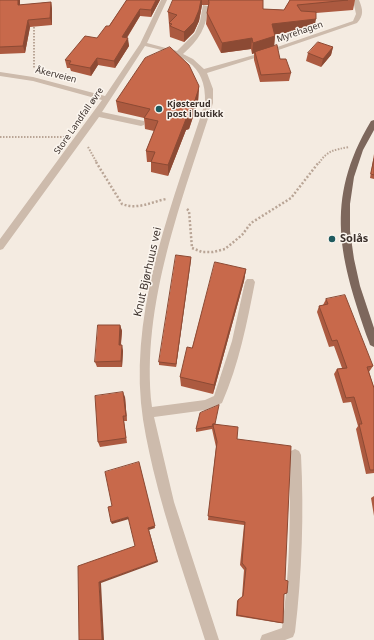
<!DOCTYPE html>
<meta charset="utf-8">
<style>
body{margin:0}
canvas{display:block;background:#f4ebe1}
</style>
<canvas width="374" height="640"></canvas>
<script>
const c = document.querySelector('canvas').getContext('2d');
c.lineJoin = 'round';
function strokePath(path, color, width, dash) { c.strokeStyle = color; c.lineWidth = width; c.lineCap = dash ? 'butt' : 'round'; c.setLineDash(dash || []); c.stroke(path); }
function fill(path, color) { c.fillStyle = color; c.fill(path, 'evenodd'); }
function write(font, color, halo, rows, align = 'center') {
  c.font = font + ' "Noto Sans",sans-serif'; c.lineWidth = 3; c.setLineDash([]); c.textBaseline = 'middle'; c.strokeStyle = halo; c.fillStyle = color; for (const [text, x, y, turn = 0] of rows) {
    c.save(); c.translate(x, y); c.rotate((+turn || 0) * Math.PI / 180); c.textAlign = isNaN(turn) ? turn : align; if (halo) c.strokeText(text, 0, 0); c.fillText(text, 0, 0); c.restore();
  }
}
strokePath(new Path2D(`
 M34,24v45
 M0,137h65
 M88,147l9,16
 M319,163c9,-13 15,-13 30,-16`), '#b9a596', 2, [1.5, 1.5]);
strokePath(new Path2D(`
 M96,162l26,42c16,6 29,-2 44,-5
 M187,209l2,2 3,37 10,4h11l12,-3 17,-14 9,-12 40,-25 28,-36`), '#b9a596', 2.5, [2, 2]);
fill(new Path2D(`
 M161,0h6l-20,43 30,8 18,-18 5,-12 3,-16 5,1c-1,21 -9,34 -25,48l10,5 11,10 50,-14 99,-34 3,-7 -3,-14h6c4,10 5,15 -2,23l-99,34 -51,16 6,16v14c-30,95 -73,203 -61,304l53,-7 9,-4 18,-55 13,-59 2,-3h6l2,3c-8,41 -16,82 -33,121l-16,7 -52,7 20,85 45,138h-14c-18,-57 -38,-113 -52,-171 -5,-22 -10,-44 -12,-66 -9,-102 33,-204 64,-300 2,-41 -26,-49 -60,-57l-43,66 42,9v4l-3,1 -42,-9 -96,132 -3,1v-11l102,-139 -69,-19 -33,-5v-4l33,5 72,19 35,-52z
 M295,449l4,2 2,4c3,59 1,118 -6,177l-2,5 -8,3h-25l2,-5 20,-7c8,-58 9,-115 7,-173l2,-4z`), '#cdbbac');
fill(new Path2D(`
 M374,120v10l-11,20 -9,27 -4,27v27l4,28 6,27 14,42v19l-4,-2 -1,-3c-29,-82 -46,-141 2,-221z`), '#7d675c');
fill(new Path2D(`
 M0,0l20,5 31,-3 1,7v16l-22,2 -5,26 -25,1z
 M126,0h34l-9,17 -11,-1 -13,22 2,8 -14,22 -17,-3 -7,11 -20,-5 -1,-3h-3l-2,-8 32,-22 12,-12 17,-25z
 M173,0h90v9l21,1 6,-10h65l-2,10 -37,3 -2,16 -39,5 -1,12 6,13 11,14 -2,8 -29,1 -6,-22v-7l-2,1 -1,-5 -30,4 -15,-29 1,-11 1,-8h-6l-3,16 -5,11 -10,10 -14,-5 -2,-25z
 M333,47l-2,8 -10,12 -15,-6 2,-8z
 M199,86l-1,16 -9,27 -3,1 -18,46 -17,-4v-10h-4l-1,-11 8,-20 -9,-2 -1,-11 -26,-6 -2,-11z
 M374,154v25l-4,-1z
 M191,257l-15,110 -17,-2v-3z
 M246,269l-2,12 -31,113 -32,-8 -1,-9 12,-29z
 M326,299l47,67 -4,6 5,16v85l-8,1 -10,-45 2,-3 -7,-24 -8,1 -9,-29 3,-5 5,-1 -8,-22 -5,1 -12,-35 2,-6 4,-1z
 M120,325l2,6 -1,14 2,6 -1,16h-25l-2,-5z
 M125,397l2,24h-3l3,22 -27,4 -2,-5z
 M216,424l21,15 48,141 2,13 -3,1 -1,29h-3l-44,-7 1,-15 5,-4 2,-27 -4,-5 4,-40 -36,-5 8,-73 -4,-18 -16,3v-3z
 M374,496v20l-3,-18z`), '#ac5a40');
fill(new Path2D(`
 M18,0h2v12l-2,-7z
 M156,0h4l-9,17v-7z
 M201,0h1v5l-3,16 -5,11 -10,10v-10z
 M51,2l1,7v16l-2,-7z
 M140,9v7l-18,29v-8z
 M316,19l-2,10 -43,6 1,-11z
 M28,20l2,7 -5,26 -2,-7z
 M275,36l-1,11 -22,7 1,-11z
 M128,38l1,8 -14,22 -1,-7z
 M252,38l-1,11 -30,4 1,-10z
 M333,47l-2,8 -10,12 2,-8z
 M97,58l1,7 -7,11 -1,-8z
 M199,86l-1,16 -9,27 -3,1 -18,46v-11z
 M191,257v3l-15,107v-3z
 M246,269l-2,12 -31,113 1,-9z
 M120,325l2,6 -2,20 -1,-6z
 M122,345l1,6 -1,16 -1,-6z
 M123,392l2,5 2,24 -1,-5z
 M139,462l16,66 -6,2 9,32 -57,21 3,57h-2l-3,-58 58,-21 -9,-33z
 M128,517l1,2 -17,5 -1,-2z`), '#8c4a34');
const building = new Path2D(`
 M0,0h18v5l33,-3 -1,16 -22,2 -5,26 -23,1z
 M127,0h29l-5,10 -11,-1 -18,28 6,1 -14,23 -17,-3 -7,10 -21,-4 2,-3 -6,-1 20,-24 12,2 9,-12h3z
 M173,0h28l-2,10 -5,12 -10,10 -14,-6 2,-2 -3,-1 8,-8 -9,-3z
 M209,0h54v9l21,1 6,-10h58l-51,5 4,6 15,1v7l-44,5 3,12 -22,7 -1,-5 -30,5 -15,-30 2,-10z
 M318,42l15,5 -10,12 -15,-6z
 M277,45l3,14h6l5,14 -30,2 -6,-23z
 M170,47l19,18 10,21 -1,5 -9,27 -3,1 -18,46 -17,-3 4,-10 -9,-1 12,-30 -14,-3 6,-9 -34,-8 29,-43z
 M374,159v16l-3,-1z
 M176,255l15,2 -15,107 -17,-2z
 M215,262l31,7 -32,116 -34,-8 7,-30 5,1z
 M345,295l28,71 -6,1 7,21v82h-4l-11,-46h3l-8,-27 -8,1 -9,-29 10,-1 -10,-28 -5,1 -13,-35 9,-2 -2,-5z
 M98,325h22l-1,20h3l-1,16 -26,1z
 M123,392l3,24h-3l3,22 -28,4 -3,-46z
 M219,405l-4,19h-2v2l-17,3 4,-16z
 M213,424l25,3 -1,12 54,7 -6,134 3,1 -1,12 -3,1 -1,29 -46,-8 1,-15 5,-4 3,-28 -4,-5 3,-41 -37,-6 9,-74z
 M139,462l16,64 -7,2 9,33 -58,21 3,58h-23l-1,-74 57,-20 -7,-29 -17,5 -3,-15 4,-1 -7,-34z`);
fill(building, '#c8694b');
strokePath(building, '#8c4a34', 1);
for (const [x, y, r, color] of [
 [159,109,4,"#1f5a5e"],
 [332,239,4,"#1f5a5e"]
]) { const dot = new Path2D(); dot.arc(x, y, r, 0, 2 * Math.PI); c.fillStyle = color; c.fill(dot); strokePath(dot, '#fbf5ee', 1.5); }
write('9px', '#3b302b', '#fbf5ee', [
 ["Myrehagen",300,32,-19],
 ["Åkerveien",56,75,14],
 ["Store Landfall øvre",79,121,-55]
]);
write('bold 9px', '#3b302b', '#fbf5ee', [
 ["Kjøsterud",167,104],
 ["post i butikk",167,114]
], 'left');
write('bold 11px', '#3b302b', '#fbf5ee', [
 ["Solås",340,239]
], 'left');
write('11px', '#3b302b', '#fbf5ee', [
 ["Knut Bjørhuus vei",148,272,-77]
]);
</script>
